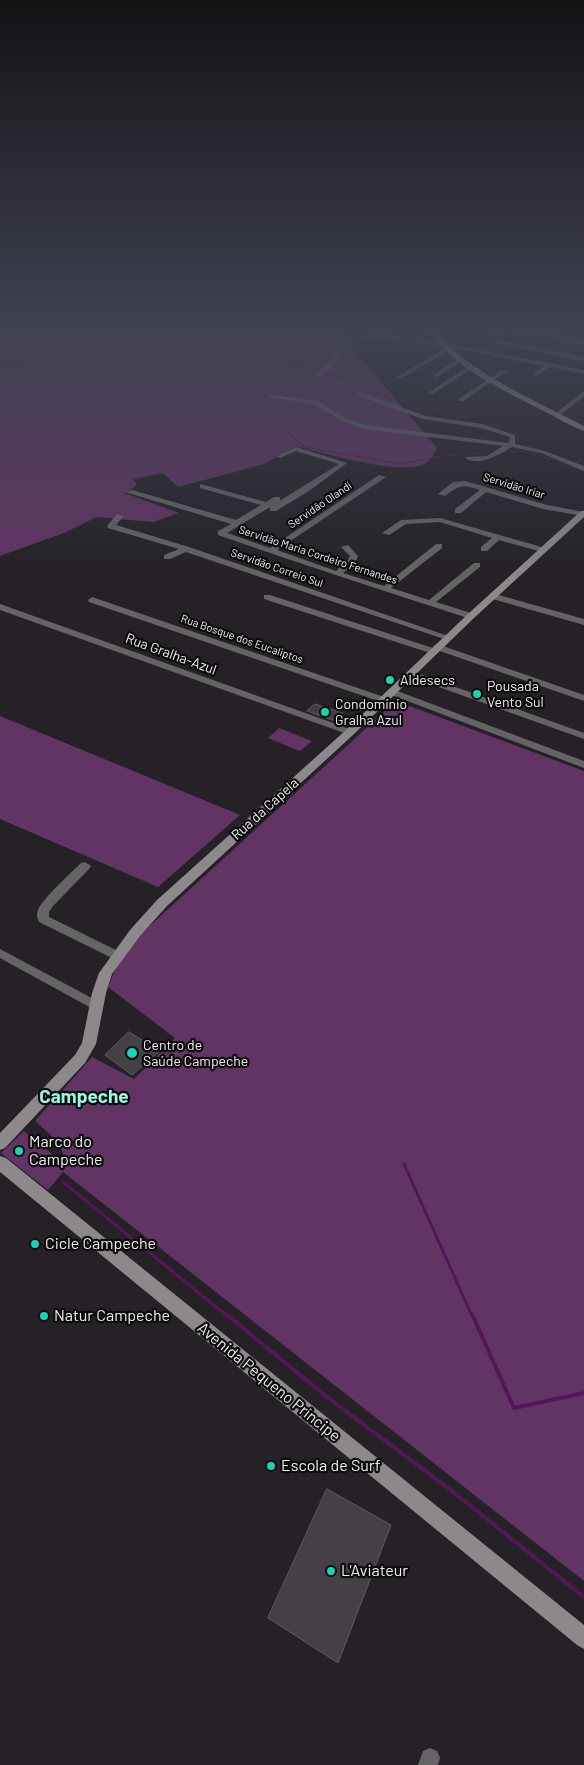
<!DOCTYPE html>
<meta charset="utf-8">
<style>
body{margin:0}
canvas{display:block;background:#252126}
</style>
<canvas width="584" height="1765"></canvas>
<script>
const c = document.querySelector('canvas').getContext('2d');
c.lineJoin = 'round';
function fill(path, color) { c.fillStyle = color; c.fill(path, 'evenodd'); }
function strokePath(path, color, width, dash) { c.strokeStyle = color; c.lineWidth = width; c.lineCap = dash ? 'butt' : 'round'; c.setLineDash(dash || []); c.stroke(path); }
function write(font, color, halo, rows, align = 'center') {
  c.font = font + ' Barlow,sans-serif'; c.lineWidth = 4.5; c.setLineDash([]); c.textBaseline = 'middle'; c.strokeStyle = halo; c.fillStyle = color; for (const [text, x, y, turn = 0] of rows) {
    c.save(); c.translate(x, y); c.rotate((+turn || 0) * Math.PI / 180); c.textAlign = isNaN(turn) ? turn : align; if (halo) c.strokeText(text, 0, 0); c.fillText(text, 0, 0); c.restore();
  }
}
fill(new Path2D(`
 M0,330h337l100,118c-3,8 -10,16 -18,18 -29,7 -93,-13 -123,-20l-32,18 -86,23 -15,-14 -30,6 4,6 -13,8 55,20 -26,9 -56,-5 -33,16 -64,23z
 M396,701l188,70v810l-521,-409 -15,18 -47,-37 23,-22 28,23 11,17c4,-27 -10,-33 -28,-50l57,-64 42,22 41,-41 -67,-51 11,-26 22,-27z
 M0,716l240,99 -82,72 -158,-68z
 M279,728l33,13 -12,10 -32,-13z`), '#613464');
strokePath(new Path2D(`
 M97,336l75,5 78,9 53,16 10,5 38,9 22,13 96,25
 M0,363l57,-6
 M278,424l26,23 96,17 42,-8 49,-4
 M502,452l26,-1 56,20`), '#531757', 1);
strokePath(new Path2D(`
 M404,1164l68,152
 M63,1182l164,134`), '#531757', 3);
strokePath(new Path2D(`
 M226,1314l101,83 125,94 132,106
 M472,1314l42,94 70,-15`), '#531757', 4);
const building = new Path2D(`
 M315,704l28,9 -8,8 -28,-10z
 M129,1032l31,19 -28,24 -27,-20z
 M327,1489l64,36 -53,138 -70,-45z`);
fill(building, '#444045');
strokePath(building, '#5e595e', 1);
fill(new Path2D(`
 M499,330h7l-11,8h-4v-2z
 M513,330h12l59,11v4z
 M376,334l63,8 145,28v4l-34,-7 -14,9 -3,-2 1,-1 10,-7c-36,-7 -171,-39 -198,-22 -5,3 -4,8 -7,13 -3,7 -12,14 -18,19h-4v-2l16,-17 4,-11 7,-6z
 M497,340l87,17v4l-89,-18z
 M446,348l2,3 -46,27 -5,-1z
 M458,359l5,1 -26,17h-4v-2z
 M469,366l5,1 -41,27 -5,-1z
 M502,370l5,1 -44,30h-4v-2z
 M584,391v5l-25,20h-4v-2z
 M357,393h4l65,23 56,8 33,11v9l30,7 39,15v5l-43,-18 -29,-6c-14,8 -32,20 -47,11l1,-1 21,-1 16,-10 -138,-17 -20,-7 -32,-18 -45,-7 3,-2 46,6 32,19 17,5 143,18 1,-6 -29,-9 -58,-9 -66,-24z
 M296,447l51,16 -38,28 -33,20h-6v-4l69,-43 -43,-13 -16,7 -3,-2z
 M379,475l7,2 -109,73 59,21 12,-11 2,-4 -9,-9 7,-2 10,11 -3,7 -12,10 41,13 52,-42h6v4l-51,40 38,12 45,-37h6v4l-44,35 38,12v4h-6c-84,-27 -167,-54 -250,-83v-4l13,-7 -106,-32 7,-2 104,30 25,-15 -61,-17v-4l66,18 8,-5h6v4l-53,32 43,15z
 M465,481l82,24 37,7v4l-41,-7 -57,-17 -25,21h-6v-4l25,-19c-18,-6 -20,-5 -35,6l-7,-2 15,-12z
 M117,514l7,2 -8,9 73,22 262,90 -4,3 -3,-1 -258,-87 -16,7h-6v-4l15,-6 -71,-21 -1,-2z
 M440,518l105,30 1,2 -4,2 -43,-12 -12,11h-6v-4l11,-9 -52,-16 -34,2 -17,11 -7,-2 19,-13z
 M489,594h6l89,25v6l-95,-27z
 M264,595h6l163,53 1,-3h6l144,50v6l-147,-51 -1,3h-6l-166,-54z
 M92,597l295,101 2,2 -2,2h-6l-292,-100 -1,-2z
 M0,604l353,126 2,2 -2,2h-6l-347,-124z
 M411,671l173,62v6l-176,-63 -2,-2z
 M392,689l192,72v7l-195,-74v-4z
 M85,862l6,4 -2,3 -36,37 -4,6v5l73,36 2,3 -2,3h-8l-75,-37c-2,-4 -3,-8 -1,-12 4,-11 33,-37 43,-47z
 M0,949l101,54 2,3 -2,3h-8l-93,-51z
 M430,1748l7,3 3,7 -2,7h-20l5,-14z`), '#666366');
fill(new Path2D(`
 M429,330h6c23,37 109,75 149,96v5c-14,-5 -28,-14 -42,-21 -37,-19 -91,-43 -113,-80z
 M581,511h3v6l-110,101 -120,116 -187,172 -27,30 -28,38 -6,19 -10,51 -11,19 -80,85 -5,2v-17l75,-78 7,-12 10,-50 7,-20 31,-43 27,-30 189,-170 122,-116z
 M0,1156l6,2 578,467v24l-7,-4 -577,-473z`), '#8c888c');
const sky = c.createLinearGradient(0, 0, 0, 577);
sky.addColorStop(0, '#141215');
sky.addColorStop(0.57, '#404352');
sky.addColorStop(1, '#40435200');
c.fillStyle = sky;
c.fillRect(0, 0, 584, 577);
for (const [x, y, r, color] of [
 [390,680,5,"#19d5b2"],
 [477,694,5,"#19d5b2"],
 [325,712,5,"#19d5b2"],
 [132,1053,6,"#19d5b2"],
 [19,1151,5,"#19d5b2"],
 [35,1244,5,"#19d5b2"],
 [44,1316,5,"#19d5b2"],
 [271,1466,5,"#19d5b2"],
 [331,1571,5,"#19d5b2"]
]) { const dot = new Path2D(); dot.arc(x, y, r, 0, 2 * Math.PI); c.fillStyle = color; c.fill(dot); strokePath(dot, '#0d0b0d', 2); }
write('11px', '#efecef', '#0d0b0d', [
 ["Servidão Iriar",514,486,17],
 ["Servidão Olandi",320,505,-34],
 ["Servidão Maria Cordeiro Fernandes",318,555,18],
 ["Servidão Correio Sul",277,568,19],
 ["Rua Bosque dos Eucaliptos",242,639,19]
]);
write('14px', '#efecef', '#0d0b0d', [
 ["Rua Gralha-Azul",171,654,20],
 ["Rua da Capela",265,809,-42]
]);
write('14px', '#efecef', '#0d0b0d', [
 ["Aldesecs",400,680],
 ["Pousada",487,686],
 ["Vento Sul",487,702],
 ["Condomínio",335,704],
 ["Gralha Azul",335,720],
 ["Centro de",143,1045],
 ["Saúde Campeche",143,1061]
], 'left');
write('16px', '#efecef', '#0d0b0d', [
 ["Marco do",29,1142],
 ["Campeche",29,1160],
 ["Cicle Campeche",45,1244],
 ["Natur Campeche",54,1316],
 ["Escola de Surf",281,1466],
 ["L'Aviateur",341,1571]
], 'left');
write('16px', '#efecef', '#0d0b0d', [
 ["Avenida Pequeno Príncipe",269,1382,39]
]);
write('bold 19px', '#97f9df', '#0d0b0d', [
 ["Campeche",84,1097]
]);
</script>
